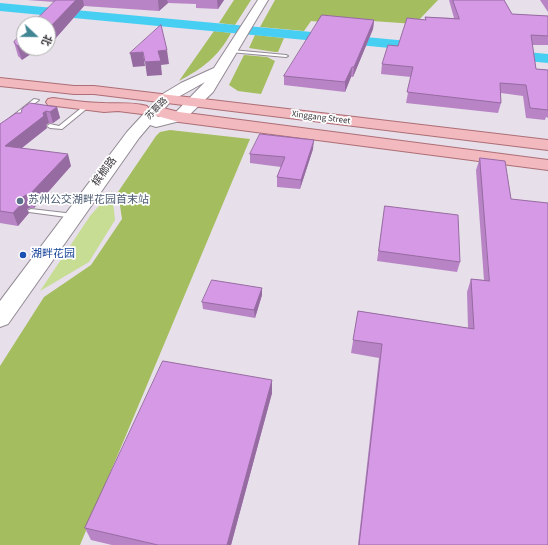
<!DOCTYPE html>
<meta charset="utf-8">
<style>
body{margin:0}
#map{position:relative;width:548px;height:545px;overflow:hidden;background:#e7dfe9;font-family:"Source Sans 3","Noto Sans SC",sans-serif}
canvas{display:block}
.north{position:absolute;left:16px;top:16px;width:40px;height:40px;box-sizing:border-box;background:#fff;border:1px solid #b1b0b2;border-radius:50%;rotate:112deg;font-size:11px;font-weight:700;line-height:16px;text-align:center;color:#3d3a3e}
.north::after{content:'';display:block;margin:auto;width:14px;height:18px;background:#408592;clip-path:polygon(50% 0,100% 100%,50% 72%,0 100%)}
</style>
<div id="map">
<canvas width="548" height="545"></canvas>
<div class="north">北</div>
</div>
<script>
const c = document.querySelector('canvas').getContext('2d');
c.lineJoin = 'round';
function fill(path, color) { c.fillStyle = color; c.fill(path, 'evenodd'); }
function strokePath(path, color, width, dash) { c.strokeStyle = color; c.lineWidth = width; c.lineCap = dash ? 'butt' : 'round'; c.setLineDash(dash || []); c.stroke(path); }
function write(font, color, halo, rows, align = 'center') {
  c.font = font + ' "Source Sans 3","Noto Sans SC",sans-serif'; c.lineWidth = 3.5; c.setLineDash([]); c.textBaseline = 'middle'; c.strokeStyle = halo; c.fillStyle = color; for (const [text, x, y, turn = 0] of rows) {
    c.save(); c.translate(x, y); c.rotate((+turn || 0) * Math.PI / 180); c.textAlign = isNaN(turn) ? turn : align; if (halo) c.strokeText(text, 0, 0); c.fillText(text, 0, 0); c.restore();
  }
}
fill(new Path2D(`
 M112,191l3,29 -26,42 -49,29 50,-75z`), '#c7dd94');
fill(new Path2D(`
 M234,0h17l-16,25 -16,-2z
 M275,0h163l-23,24 -57,-4 -2,5 -45,-4 -7,10 -44,-4z
 M214,31l17,2c-13,24 -28,35 -52,48z
 M255,35l29,3 -6,14h-3l-26,-4z
 M244,55l23,2 8,4 -14,33 -23,-3 -9,-6z
 M170,130l80,9 -170,406h-80v-179l44,-69 47,-32 31,-46 -4,-27 38,-56 4,-4z`), '#a4bd5e');
fill(new Path2D(`
 M0,3l548,51v9l-548,-52z`), '#47cff3');
const service = new Path2D(`
 M232,50l54,5 2,1 -2,1 -56,-5v-1z
 M34,99l5,1 -25,20h-4v-2z
 M85,105l5,1 -28,23 -12,-1 -3,-2 3,-2 9,2z
 M31,209l43,5 4,2 -4,2 -45,-6 -2,-1z`);
const secondary = new Path2D(`
 M258,0h10l-55,92 -29,28 -28,7 -6,-2 -11,13 -131,186 -8,3v-26l127,-169 34,-37 20,-12 33,-15zM205,82l-31,32 -17,3 14,-16z`);
const primary = new Path2D(`
 M0,78l74,8h20l454,54v10l-454,-56h-20l-74,-8z
 M53,98c17,2 34,5 50,5 15,1 30,-1 44,3l2,3 6,-3 24,6 369,48v10l-369,-48 -29,-8 -2,-3 -6,3 -24,-3 -14,1 -56,-7 -2,-3 2,-3z`);
strokePath(service, '#928a94', 2);
strokePath(secondary, '#928a94', 2);
strokePath(primary, '#ad6e76', 2);
fill(service, '#fff');
fill(secondary, '#fff');
fill(primary, '#f2b9bf');
fill(new Path2D(`
 M27,0h197l-6,9 -22,-1v-4l-28,-1 -9,8 -75,-5 -29,33 -7,4v-19l7,-22z
 M449,0h55l8,14 36,2v29h-16l4,24 12,1v48l-2,-1 -1,3 -19,-2 -3,-22 -22,-3v10l-3,10 -92,-10 5,-26 -30,-3 1,-10 16,-18 27,-26v-3l29,1z
 M540,0h8v12z
 M374,20l-1,9 -20,48h-2l-6,15 -61,-7v-9z
 M24,32l-2,28 -4,-4 -4,-14z
 M57,107l3,11 -7,5h-4l-3,2 1,3 -25,20 49,18 -37,42h-4l-3,1 2,4 -11,13 -18,-3v-99l21,-11z
 M313,149l-13,40 -23,-2v-10l4,-10 -31,-4v-9z
 M480,158l31,41 37,346h-190l21,-187 -28,-5 7,-42 110,17 -1,-36 4,-13 13,1 -8,-110z
 M385,206l75,56 -3,10 -80,-11z
 M262,288v7l-7,23 -52,-9 -1,-7z
 M272,380v13l-41,152h-119l-21,-5 -6,-12z`), '#b884c6');
fill(new Path2D(`
 M76,0h7l1,6 -29,33 -7,4v-15z
 M158,0h9l1,3 -9,8z
 M217,0h7l-6,9z
 M374,20l-1,9 -20,48 1,-10z
 M24,42v6h16l-18,12 -5,-14z
 M167,50l2,14 -8,1 1,10 -15,1 -2,-14 13,-11z
 M143,52l2,14 -12,1 -3,-14z
 M352,67l-1,10 -6,15v-10z
 M57,107l3,11 -7,5 -3,-11z
 M46,111l3,12 -3,2 1,3 -38,30 -4,-12 38,-33z
 M314,140l-1,9 -13,40 1,-9z
 M68,154l3,12 -37,42 -5,-13z
 M26,195l4,13 -3,1 2,4 -11,13 -5,-13 8,-15z
 M262,288v7l-7,23 -1,-8z
 M272,380v13l-41,152h-4z`), '#966ba1');
const building = new Path2D(`
 M56,0h20l-25,26 -3,2v-4h-16z
 M453,0h51l8,14 36,2v20l-17,-1 5,34 12,1v40l-18,-2 -4,-23 -26,-2 1,20 -94,-11 6,-25 -31,-3 6,-19 10,1 9,-28 19,2 -1,-3 34,2z
 M322,15l52,5 -20,47h-2l-7,15 -61,-6z
 M161,25l6,25 -9,1 3,10 -16,1 -2,-10 -13,1z
 M24,32v10l-7,4 -3,-4z
 M30,103l27,4 -7,5 -4,-1 -3,2 1,3 -39,30 63,8 -39,41h-3l-5,3 3,3 -11,12 -13,-2v-87l16,-11h5l1,-4z
 M260,134l54,6 -13,40 -24,-3 8,-20 -35,-3z
 M480,158l25,3 6,38 37,4v342h-189l23,-201 -29,-4 5,-29 116,18 -3,-50 18,2z
 M385,206l73,9 2,47 -81,-11z
 M212,280l50,8 -8,22 -52,-8z
 M163,361l109,19 -45,165h-69l-73,-17z`);
fill(building, '#d699e6');
strokePath(building, '#966ba1', 1);
for (const [x, y, r, color] of [
 [20,201,4,"#5c6f8a"],
 [23,255,4,"#1a4fb4"]
]) { const dot = new Path2D(); dot.arc(x, y, r, 0, 2 * Math.PI); c.fillStyle = color; c.fill(dot); strokePath(dot, '#fff', 1.5); }
write('9px', '#3d3a3e', '#fff', [
 ["苏慕路",157,109,-46],
 ["Xinggang Street",321,118,7]
]);
write('11px', '#3d3a3e', '#fff', [
 ["槟榔路",105,172,-54]
]);
write('11px', '#4e5e75', '#fff', [
 ["苏州公交湖畔花园首末站",28,201]
], 'left');
write('11px', '#164399', '#fff', [
 ["湖畔花园",31,255]
], 'left');
</script>
